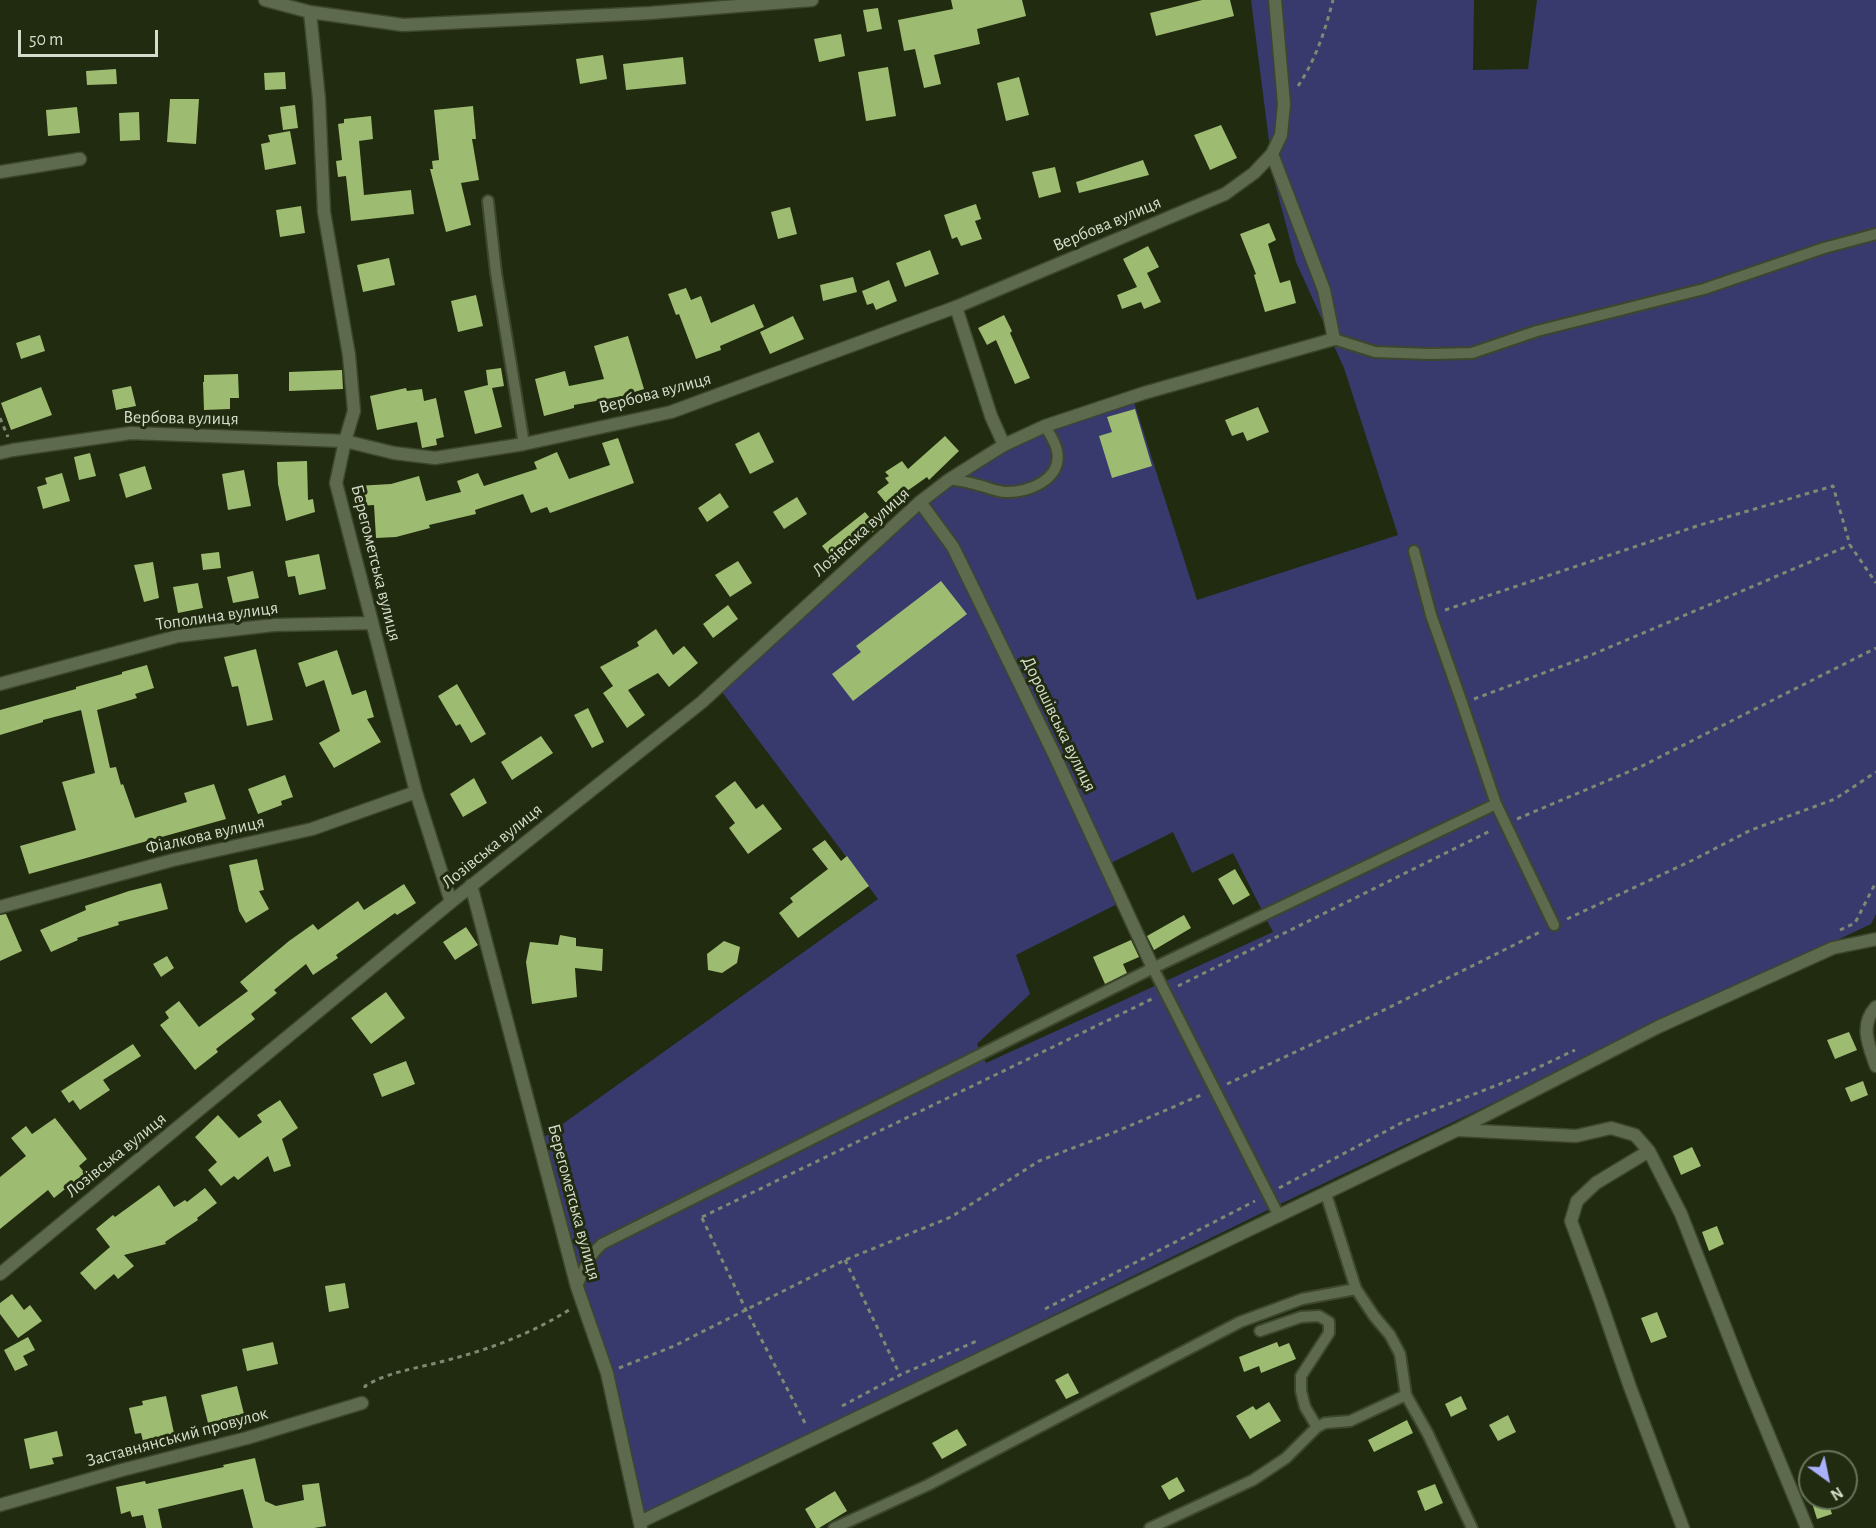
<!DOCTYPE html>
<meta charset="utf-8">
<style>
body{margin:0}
#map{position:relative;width:1876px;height:1528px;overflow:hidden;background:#212b10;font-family:"Alegreya Sans",sans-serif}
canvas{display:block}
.north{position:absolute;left:1798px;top:1450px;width:60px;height:60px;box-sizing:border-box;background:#212b10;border:2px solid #69725b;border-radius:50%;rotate:147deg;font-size:16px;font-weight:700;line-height:24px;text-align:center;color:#d5dccb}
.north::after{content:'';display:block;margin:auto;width:21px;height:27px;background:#a9b0fc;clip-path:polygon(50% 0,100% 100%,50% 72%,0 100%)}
.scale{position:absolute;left:18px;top:30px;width:140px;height:27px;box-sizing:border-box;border:3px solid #d5dccb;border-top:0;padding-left:8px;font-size:18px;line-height:21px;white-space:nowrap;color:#d5dccb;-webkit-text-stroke:4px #212b10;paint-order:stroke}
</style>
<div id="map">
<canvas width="1876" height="1528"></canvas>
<div class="north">N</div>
<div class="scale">50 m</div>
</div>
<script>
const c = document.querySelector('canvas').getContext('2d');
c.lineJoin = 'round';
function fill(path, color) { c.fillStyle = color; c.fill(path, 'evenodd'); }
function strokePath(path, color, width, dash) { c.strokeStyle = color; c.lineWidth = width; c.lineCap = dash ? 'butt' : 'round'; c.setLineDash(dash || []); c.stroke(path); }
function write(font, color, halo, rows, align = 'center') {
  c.font = font + ' "Alegreya Sans",sans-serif'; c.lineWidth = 6; c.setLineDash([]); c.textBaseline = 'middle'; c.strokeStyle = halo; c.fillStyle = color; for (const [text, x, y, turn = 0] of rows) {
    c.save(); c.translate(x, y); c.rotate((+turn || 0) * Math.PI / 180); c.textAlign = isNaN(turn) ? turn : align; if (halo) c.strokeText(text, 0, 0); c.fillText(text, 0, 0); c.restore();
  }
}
fill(new Path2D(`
 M1251,0h223l-1,70 55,-1 9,-69h339v914l-5,10 -597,283 -634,311 -66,-249 -31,-131 335,-239 -162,-215 276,-239 142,-43 63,198 201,-65 -54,-167 -48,-106 -22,-82zM1173,832l19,41 41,-20 40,79 -287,131 -9,-19 53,-50 -14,-39 111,-56 -16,-36z`), '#383a6e');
fill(new Path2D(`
 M951,0h71l4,16 -49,13 3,15 -46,11 7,29 -17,4 -9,-39 -11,2 -6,-31 55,-11z
 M1202,0h28l4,16 -78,20 -6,-23z
 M878,8l4,21 -15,3 -4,-22z
 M841,34l4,22 -26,6 -5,-23z
 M603,55l4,24 -27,5 -4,-25z
 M683,57l3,27 -60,6 -3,-26z
 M888,67l8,49 -30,5 -8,-49z
 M116,69l1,15 -30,1 -1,-14z
 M285,72l1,17 -21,1 -1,-17z
 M1019,77l10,38 -23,6 -9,-38z
 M170,99h29l-3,45 -29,-2z
 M295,105l3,23 -15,2 -3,-23z
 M473,106l3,33h-4l7,41 -18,3 10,42 -25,7 -16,-63h3l-1,-8 7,-1 -5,-50z
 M77,107l3,26 -32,3 -2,-26z
 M139,112l1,28 -20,1 -1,-28z
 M371,116l2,23 -14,2 5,54 47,-5 3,24 -63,7 -5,-45 -8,1 -2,-16 6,-1 -4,-36 6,-1v-4z
 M1221,125l16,33 -27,12 -16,-35z
 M290,131l6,33 -31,6 -4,-26 9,-2 -2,-7z
 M1143,160l6,15 -70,18 -3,-11z
 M1055,167l6,25 -22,6 -7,-26z
 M976,204l5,15 -6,2 7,18 -21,7 -4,-9 -5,2 -8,-24z
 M301,206l4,27 -25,4 -4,-27z
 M790,207l7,27 -19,5 -7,-27z
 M1269,223l7,17 -8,4 12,39 10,-3 6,23 -31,9 -11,-37 2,-1 -16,-40z
 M1148,246l11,21 -12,6 14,29 -17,7 -3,-7 -19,7 -5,-14 20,-8 -14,-28z
 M930,250l9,24 -34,13 -9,-24z
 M389,258l6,27 -32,7 -6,-27z
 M853,277l4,15 -34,9 -3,-16z
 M889,280l8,21 -21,9 -3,-7 -6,2 -5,-14z
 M686,288l5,12 10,-4 10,27 43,-19 10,23 -44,19 1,4 -25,9 -17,-45 -3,1 -8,-21z
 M476,295l7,31 -25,6 -7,-31z
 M1004,315l8,16 -2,2 20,45 -15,6 -19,-44 -9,5 -9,-17z
 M793,316l11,23 -34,15 -10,-22z
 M40,335l5,16 -24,8 -5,-16z
 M628,336l16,53 -22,7 -48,9v3l-30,8 -9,-37 30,-8 4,15 35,-7 -10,-33z
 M501,368l3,18 -12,2 10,39 -27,7 -11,-43 24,-6 -2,-15z
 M342,370l1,19 -54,2v-19z
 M238,374l1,24h-9v11l-26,1 -1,-28h1v-7z
 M131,386l5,20 -20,4 -4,-20z
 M41,387l11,28 -41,15 -10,-27z
 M406,388l1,3 15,-2 2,12 12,-3 8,39 -8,2 1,6 -15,3 -5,-26 -40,8 -7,-34z
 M1258,407l11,25 -22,9 -4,-9 -11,4 -7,-16z
 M1135,409l17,57 -40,12 -13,-42 13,-4 -5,-15z
 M759,432l15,30 -24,12 -15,-30z
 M945,436l14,15 -30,29 -2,-3 -27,19 -2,-2 -12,9 -9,-11 12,-9 -4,-5 4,-2 -4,-4 17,-11 6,8z
 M618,438l16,45 -84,30 -3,-6 -16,6 -8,-19 -48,16 1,4 -47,11 1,3 -34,9 -20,1 -2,-33 -16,1 -2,-20 35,-2 28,-8 7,25 35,-9 -4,-11 21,-8 6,13 53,-17 -3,-7 23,-10 12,27 41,-14 -8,-22z
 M90,453l6,23 -17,4 -5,-23z
 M307,461l1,39 5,-1 2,13 -29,9 -8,-37 -1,-22z
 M145,466l7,23 -26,9 -7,-24z
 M244,470l7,36 -23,4 -6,-36z
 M62,473l8,28 -27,8 -6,-22 10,-3 -2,-6z
 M720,493l9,14 -22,15 -9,-14z
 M797,497l10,17 -23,15 -11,-17z
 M865,512l13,16 -43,34 -13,-16z
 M219,552l2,16 -18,2 -2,-16z
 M319,554l7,35 -27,6 -4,-19 -7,1 -3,-16z
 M738,561l14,22 -22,14 -15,-22z
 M153,562l6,36 -15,4 -10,-37z
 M253,571l6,27 -26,5 -6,-26z
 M941,581l26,33 -114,87 -21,-27 29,-22 -5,-6z
 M198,583l5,25 -25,5 -5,-26z
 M728,605l10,14 -25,19 -10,-14z
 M656,629l17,26 11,-9 14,17 -29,24 -11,-14 -30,17 17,25 -18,13 -24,-35 10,-7 -13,-19 39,-21 -2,-4z
 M256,649l17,71 -26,6 -9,-40 -6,1 -8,-30z
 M337,650l15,45 14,-5 8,27 -7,2 14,23 -47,26 -15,-25 21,-12 -16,-51 -18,7 -8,-24z
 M147,665l7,23 -19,6 2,4 -40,12 13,58 6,-1 5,18 2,-1 12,34 52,-16 -3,-9 30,-9 12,35 -197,55 -9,-28 56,-16 -14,-48 33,-9 -14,-63 -38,10v2l-43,13v-25l76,-21v-2l46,-13v-2z
 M457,684l29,50 -15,9 -11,-19 -4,2 -18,-30z
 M588,708l16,34 -12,6 -18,-33z
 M541,736l12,17 -41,27 -11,-18z
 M285,775l8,22 -12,4 1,4 -24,9 -10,-25z
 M474,778l13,25 -24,14 -13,-23z
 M735,781l21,28 7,-5 19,25 -34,25 -19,-26 6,-5 -20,-27z
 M825,840l16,21 6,-5 22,30 -71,52 -19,-25 14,-11 -3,-4 38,-29 -16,-20z
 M257,859l7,31 -5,1 10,18 -23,14 -7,-12 -10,-46z
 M1235,869l15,26 -17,10 -15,-26z
 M161,883l7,26 -50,13 1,3 -42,13 1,2 -27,12 -11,-22 46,-20 -1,-4 44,-15z
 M404,884l12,19 -19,12 -2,-2 -59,42 2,3 -25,17 -7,-11 -32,26 3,3 -26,21 4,5 -39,30 2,3 -23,18 -35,-45 9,-7 -4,-6 14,-11 20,26 49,-36 -8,-9 49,-41 24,-17 5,6 40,-29 6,9z
 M6,914l16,37 -22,10v-46z
 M1184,915l7,13 -37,22 -7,-14z
 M466,927l12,18 -23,15 -12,-18z
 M560,935l16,3v8l27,3 -1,22 -27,-3 2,29 -45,7 -6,-42 4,-20 28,3z
 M1131,940l8,17 -16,7 4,9 -22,11 -12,-27z
 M724,941l16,6 -3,16 -15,10 -14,-3 -1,-16z
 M167,956l7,12 -13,9 -8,-13z
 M386,992l19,26 -34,26 -20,-26z
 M1849,1032l8,18 -22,9 -8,-19z
 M133,1044l8,12 -38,24 7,10 -30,20 -7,-10 -4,3 -8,-12z
 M406,1061l9,23 -33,13 -9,-23z
 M1863,1081l5,14 -17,7 -6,-14z
 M280,1100l18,28 -16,11 9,27 -17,6 -6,-16 -30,24 -4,-4 -13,10 -13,-16 9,-8 -22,-25 23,-22 21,23 23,-16 -5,-7z
 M55,1118l32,41 -8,7 6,7 -31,25 -6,-8 -48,39v-52l26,-21 -15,-18 15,-12 6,8z
 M1692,1147l9,19 -20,9 -8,-19z
 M159,1185l15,22 11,-7 2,2 18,-14 12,15 -20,15 1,2 -33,22 1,2 -42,11 10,11 -16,13 -4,-5 -19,16 -15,-17 30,-26 -14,-18 17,-14 2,2z
 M1717,1226l7,18 -15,7 -7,-19z
 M345,1283l4,25 -20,4 -4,-26z
 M12,1294l12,16 6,-5 12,16 -24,17 -18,-24v-11z
 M1657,1312l10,25 -16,6 -10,-25z
 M28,1337l7,13 -12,6 5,9 -13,6 -11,-21z
 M273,1342l5,22 -31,7 -5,-22z
 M1277,1342l2,5 10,-4 7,16 -35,14 -2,-7 -15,6 -5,-15z
 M1068,1373l11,20 -13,6 -11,-19z
 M237,1386l7,28 -36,9 -7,-28z
 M166,1396l8,37 -31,8 -2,-8 -6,1 -6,-26 14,-3 -1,-4z
 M1461,1396l6,13 -16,8 -6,-13z
 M1269,1402l12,19 -31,18 -14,-23 17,-10 3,4z
 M1508,1415l8,17 -18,9 -9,-16z
 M1407,1420l6,13 -39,19 -6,-12z
 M957,1429l10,16 -25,14 -10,-16z
 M57,1431l6,25 -11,2 2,6 -24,5 -6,-30z
 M255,1458l10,43 11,5 28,-6 -2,-15 17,-2 7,43 -12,2h-61l-10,-39 -85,20 4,19h-16l-3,-13 -11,2 -2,-6 -9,3 -5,-27 29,-6 1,3 78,-17 -1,-2z
 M1177,1477l8,14 -16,9 -8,-14z
 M1435,1484l8,19 -18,8 -8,-20z
 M835,1491l12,20 -28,17h-3l-11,-19z
 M1827,1499l5,15 -15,5 -5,-16z`), '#9dbb71');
const service = new Path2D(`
 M488,201l8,72 28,171
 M1334,339l41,13 55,2 42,-1 65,-22 167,-42 120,-41 52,-14
 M950,479c10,2 19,3 28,6 9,2 19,7 28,7 22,1 57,-13 51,-41 -1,-8 -8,-18 -12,-25
 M1414,551l17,64 31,88 34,101 58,121
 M1153,968l126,248
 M1326,1194l30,95 18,27 16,19 10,19 6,41 22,39 44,94
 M577,1287c7,-19 11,-30 25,-43l551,-276 343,-164
 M1260,1331l41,-14 18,-1 10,6v11l-28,43v15l4,16 12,20
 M834,1528l94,-43 312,-163 62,-23 54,-10
 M1150,1528l103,-48 33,-22 31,-31 8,-4 25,-2 56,-26`);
const minor = new Path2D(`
 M265,0l45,12 93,13 247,-12 162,-13
 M310,12l9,87 5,113 25,143 5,56 -9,30 -9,42 80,309 35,110
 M0,172l80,-13
 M1004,445l41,-19 99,-33 190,-54 -10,-49 -52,-136
 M0,453l13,-3 118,-17 214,8 49,12 41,5 89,-14 147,-32 285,-105
 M920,502l33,45 101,207 99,214
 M0,684l178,-48 96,-11 98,-2
 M471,885l106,402 30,86 34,155
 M0,907l173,-47 139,-31 104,-37
 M1876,1007c-17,18 -7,39 0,59
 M1458,1130l118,6 35,-8 24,7 14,16 32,63 64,164 62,150
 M1649,1151l-53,32 -19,18 -6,20 29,79 30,87 53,141
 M0,1505l122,-35 125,-32 115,-35
 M640,1522l817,-392 201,-103 175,-79 43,-9`);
const tertiary = new Path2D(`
 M0,1274l451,-372 251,-200 218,-200 30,-23 54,-34 -13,-29 -35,-109 269,-113 29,-21 18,-19 9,-19 3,-31 -9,-104`);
strokePath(service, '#3e472e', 14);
strokePath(minor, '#3e472e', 15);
strokePath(tertiary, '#3e472e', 15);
strokePath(new Path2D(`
 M1298,86c18,-27 27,-55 35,-86
 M0,418l8,19
 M1445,610l255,-85 133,-39 17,59 26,38
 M1474,699l115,-43 261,-111
 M1517,819l123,-52 236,-119
 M1567,919l126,-59 58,-30 84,-31 41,-27
 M1840,930l15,-7 21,-41
 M1178,986l314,-156
 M1227,1084l143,-67 172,-86
 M1279,1188l126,-67 113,-44 57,-27
 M702,1217l452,-219
 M702,1218l44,92 60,115
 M845,1260l55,115
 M1045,1309l210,-108
 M619,1368l55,-22 171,-86 106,-43 88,-56 81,-31 81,-35
 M365,1388v-2c23,-14 49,-17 75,-24 45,-11 89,-27 129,-52
 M842,1406l58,-31 79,-35`), '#7f8872', 3, [4.5, 4.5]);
strokePath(service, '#5e6a4d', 10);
strokePath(minor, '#5e6a4d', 12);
strokePath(tertiary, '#5e6a4d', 12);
write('18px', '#d5dccb', '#212b10', [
 ["Вербова вулиця",1107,224,-23],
 ["Вербова вулиця",655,393,-15],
 ["Вербова вулиця",181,418,1],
 ["Лозівська вулиця",861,532,-42],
 ["Берегометська вулиця",376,563,76],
 ["Тополина вулиця",217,616,-8],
 ["Дорошівська вулиця",1059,724,64],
 ["Фіалкова вулиця",205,835,-13],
 ["Лозівська вулиця",492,846,-39],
 ["Лозівська вулиця",116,1155,-39],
 ["Берегометська вулиця",574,1202,75],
 ["Заставнянський провулок",177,1437,-15]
]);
</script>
